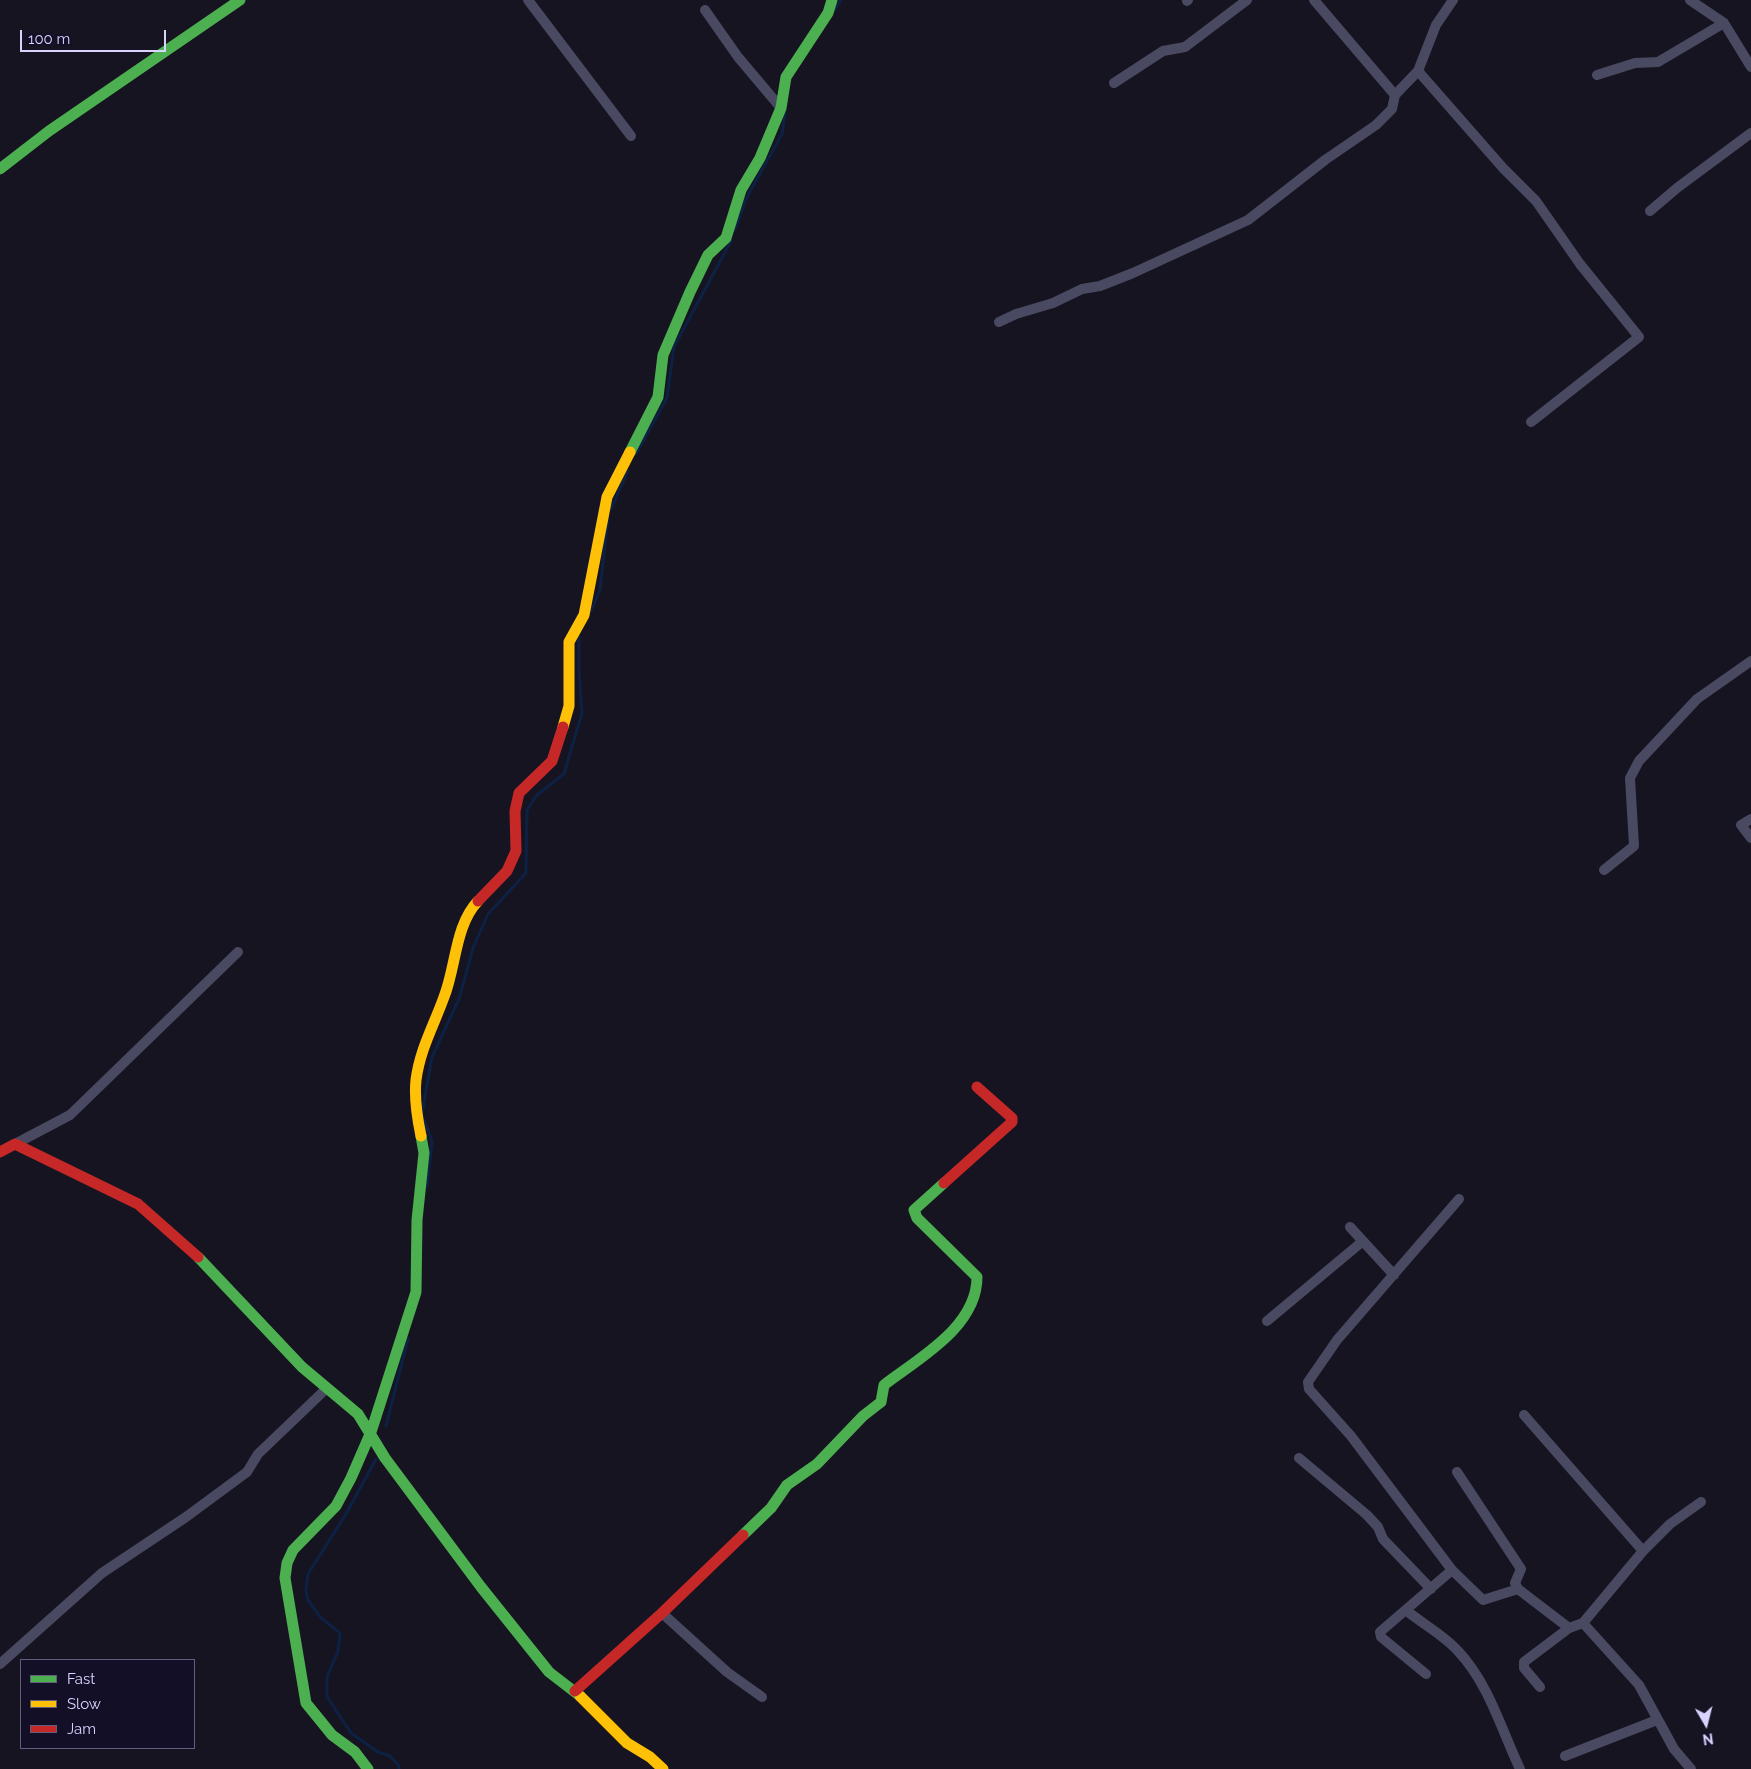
<!DOCTYPE html>
<style>
body{margin:0}
#map{position:relative;width:1751px;height:1769px;overflow:hidden;background:#161421;font-family:Raleway,sans-serif}
canvas{display:block}
.legend{position:absolute;left:20px;top:1659px;width:175px;height:90px;box-sizing:border-box;background:#130f26;border:1px solid #625e7d;margin:0;padding:6px 9px;list-style:none;font-size:15px;color:#d9d4ff}
.legend li{display:flex;align-items:center;gap:10px;height:25px}
.legend b{width:25px;border:1px solid #625e7d}
.north{position:absolute;left:1681px;top:1699px;width:50px;height:50px;-webkit-text-stroke:4px #130f26;paint-order:stroke;rotate:172deg;font-size:14px;font-weight:700;line-height:20px;text-align:center;color:#d9d4ff}
.north::after{content:'';display:block;margin:auto;width:18px;height:22px;background:#d9d4ff;clip-path:polygon(50% 0,100% 100%,50% 72%,0 100%)}
.scale{position:absolute;left:20px;top:30px;width:146px;height:22px;box-sizing:border-box;border:2px solid #d9d4ff;border-top:0;padding-left:6px;font-size:15px;line-height:18px;white-space:nowrap;color:#d9d4ff;-webkit-text-stroke:4px #130f26;paint-order:stroke}
</style>
<div id="map">
<canvas width="1751" height="1769"></canvas>
<ul class="legend">
<li><b style="height:6px;background:#4caf50"></b>Fast</li>
<li><b style="height:6px;background:#ffc107"></b>Slow</li>
<li><b style="height:6px;background:#c62828"></b>Jam</li>
</ul>
<div class="north">N</div>
<div class="scale">100 m</div>
</div>
<script>
const c = document.querySelector('canvas').getContext('2d');
c.lineJoin = 'round';
function strokePath(path, color, width, dash) { c.strokeStyle = color; c.lineWidth = width; c.lineCap = dash ? 'butt' : 'round'; c.setLineDash(dash || []); c.stroke(path); }
strokePath(new Path2D(`
 M835,10l6,-10
 M735,230l11,-31 36,-65 3,-21
 M636,454l31,-56 7,-51 57,-106
 M611,509l17,-38
 M591,611l9,-21 8,-73
 M422,1114l10,-57 27,-58 14,-51 15,-34 38,-41 1,-63 10,-15 27,-21 18,-61 -3,-42v-34
 M424,1120l8,21 -5,46
 M386,1426l22,-87
 M376,1459l-30,55 -38,60 -2,16 2,10 13,18 19,15 -2,18 -11,26v20l24,36 27,19 12,4 9,10v3`), '#0d2144', 3);
strokePath(new Path2D(`
 M528,0l103,136
 M1314,0l81,95
 M1690,0l34,23 27,44
 M1187,1l1,-1
 M705,10l33,47 43,51
 M1418,71l85,97 33,33 44,63 59,73 -108,85
 M1597,75l38,-12 23,-1 66,-39
 M1114,83l49,-32 22,-4 62,-47
 M1650,211l27,-23 74,-55
 M999,322l17,-8 37,-11 29,-14 18,-3 33,-13 115,-53 77,-60 51,-35 16,-16 3,-14 23,-24 18,-46 17,-25
 M1751,819l-10,6 10,13
 M1604,870l30,-24 -4,-68 9,-17 58,-62 54,-38
 M15,1144l55,-29 168,-163
 M1459,1199l-122,141 -29,42 1,7 42,47 101,134 31,30 35,-11 51,39 14,-5 60,-72 27,-27 31,-22
 M1350,1227l44,48
 M1267,1321l96,-80
 M1524,1415l119,136
 M1299,1458l68,57 11,12 5,12 48,50
 M1457,1472l64,97 -6,14 3,6
 M1407,1611c16,13 38,25 51,40 31,33 43,78 62,118
 M662,1613l65,59 35,25
 M1583,1623l56,62 35,64 17,20
 M0,1664l102,-91 84,-56 61,-45 11,-18 69,-66
 M1426,1674l-45,-37 -1,-5 72,-62
 M1540,1687l-16,-19v-6l45,-34
 M1565,1756l92,-36`), '#4a4962', 10);
strokePath(new Path2D(`
 M0,169l49,-38 191,-131
 M630,452l28,-55 5,-42 27,-63 18,-37 18,-17 15,-48 19,-32 21,-50 5,-31 42,-64 4,-13
 M198,1257l104,110 56,47 27,44 96,129 68,85 31,24
 M743,1535l28,-27 16,-23 30,-21 46,-48 18,-14 3,-17c35,-27 93,-58 93,-108l-60,-59 -3,-8 30,-27
 M368,1769l-13,-17 -23,-17 -26,-32 -21,-125 2,-15 6,-13 43,-44 15,-28 20,-46 45,-140 1,-72 7,-67 -3,-17`), '#4caf50', 11);
strokePath(new Path2D(`
 M563,727l6,-21v-64l15,-27 23,-118 23,-45
 M421,1136c-4,-19 -7,-37 -5,-56 4,-31 18,-55 28,-83 12,-30 11,-72 34,-96
 M580,1696l47,47 23,14 13,12`), '#ffc107', 11);
strokePath(new Path2D(`
 M478,901l29,-30 9,-20 -1,-40 4,-18 33,-32 11,-34
 M0,1152l15,-8 123,60 60,53
 M944,1183l68,-61v-4l-35,-31
 M575,1691l87,-78 81,-78`), '#c62828', 11);
</script>
